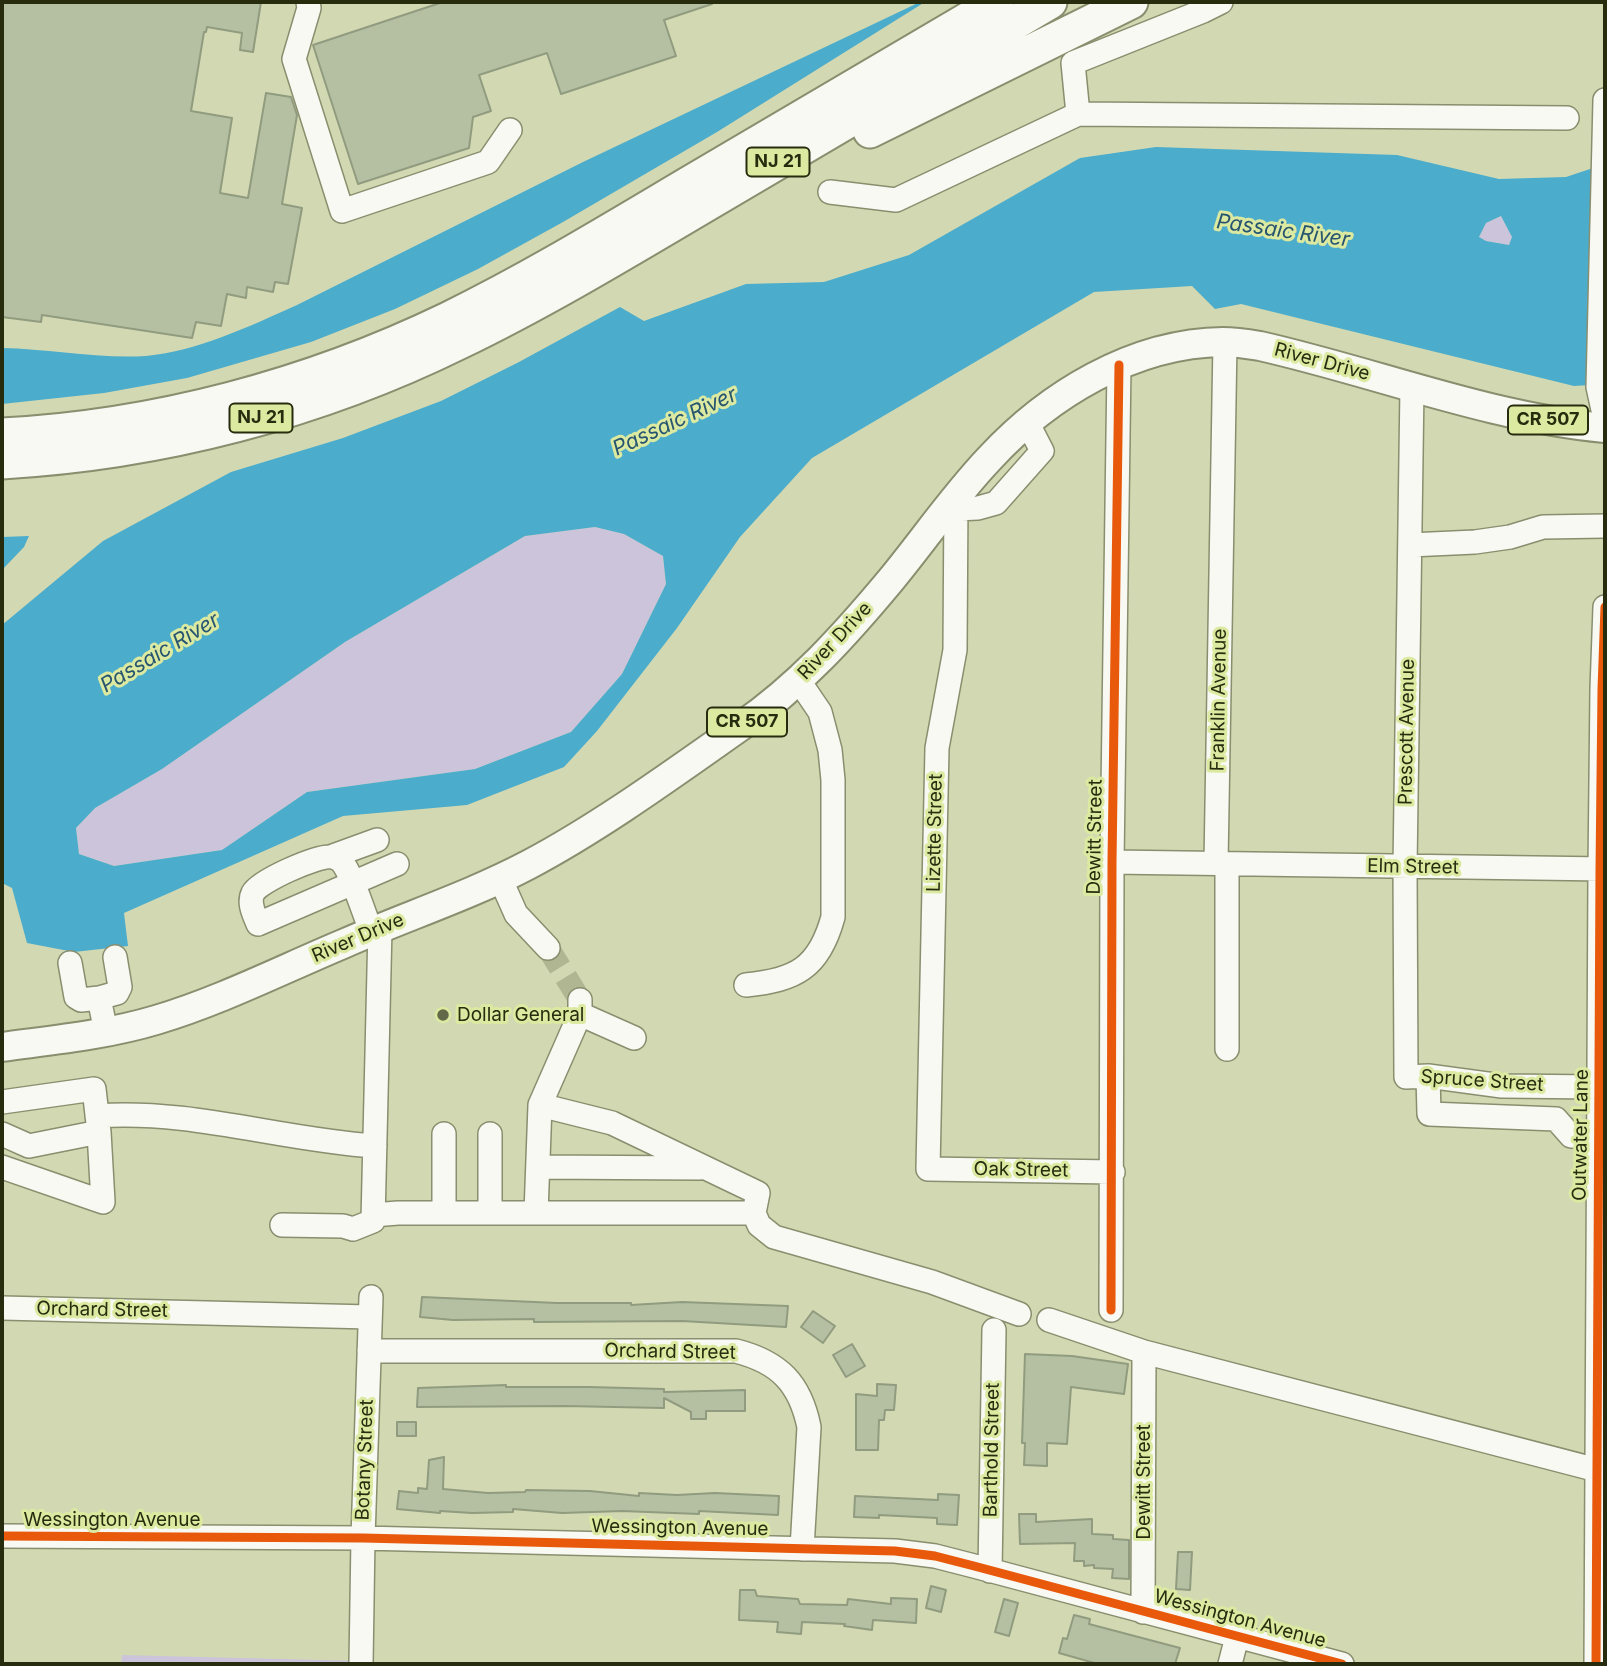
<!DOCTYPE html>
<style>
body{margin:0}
#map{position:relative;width:1607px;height:1666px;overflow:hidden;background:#d2d9b2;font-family:Inter,sans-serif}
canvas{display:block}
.frame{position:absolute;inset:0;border:4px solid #272c0f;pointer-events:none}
</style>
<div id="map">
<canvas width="1607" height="1666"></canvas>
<div class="frame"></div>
</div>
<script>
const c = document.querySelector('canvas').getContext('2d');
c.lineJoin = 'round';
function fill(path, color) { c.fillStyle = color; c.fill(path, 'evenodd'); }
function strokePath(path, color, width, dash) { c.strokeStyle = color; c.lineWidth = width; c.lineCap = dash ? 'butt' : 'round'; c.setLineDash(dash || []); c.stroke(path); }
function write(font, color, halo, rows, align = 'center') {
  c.font = font + ' Inter,sans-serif'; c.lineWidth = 6; c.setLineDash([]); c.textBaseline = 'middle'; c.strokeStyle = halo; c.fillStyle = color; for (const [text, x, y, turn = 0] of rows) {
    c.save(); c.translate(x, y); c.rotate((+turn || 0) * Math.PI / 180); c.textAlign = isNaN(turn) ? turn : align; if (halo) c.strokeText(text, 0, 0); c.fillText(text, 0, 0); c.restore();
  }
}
fill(new Path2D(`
 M1501,216l11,21 -3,8 -23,-4 -7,-4 7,-14z
 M595,527l29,7 39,22 3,28 -44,90 -51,58 -96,37 -168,23 -85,58 -108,16 -35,-12 -3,-26 19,-20 67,-39 183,-127 180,-106z
 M122,1655l239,6v3h-240z`), '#ccc4da');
fill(new Path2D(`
 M920,2h5l-208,130 -154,90 -85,47 -83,40 -84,33 -124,36 -83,15 -102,11v-56c48,1 96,11 144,8 52,-5 104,-30 151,-51l286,-143z
 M1156,147l241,8 102,24 67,-2 39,-13v220l-31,2 -333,-82 -26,5 -23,-23 -98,6 -282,166 -72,79 -63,91 -80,103 -33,36 -97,38 -124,11 -219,97 4,33 -54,6 -47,-9 -15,-55 -10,-5v-258l101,-84 128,-69 112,-34 98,-37 78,-39 101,-55 24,14 102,-37 78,-2 85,-27 171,-97zM1501,216l11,21 -3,8 -23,-4 -7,-4 7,-14zM595,527l29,7 39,22 3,28 -44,90 -51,58 -96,37 -168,23 -85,58 -108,16 -35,-12 -3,-26 19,-20 67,-39 183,-127 180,-106z
 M29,536l-5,11 -22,23v-33z`), '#4baccc');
const building = new Path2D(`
 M2,2h259l-8,50 -13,-2 2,-17 -35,-6 -1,5h-2l-13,79 41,7 -12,75 28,5 18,-105 25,4 6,18 -15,89 20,4 -14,76 -13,-2 -2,10 -26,-5 -1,11 -19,-4 -6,32 -25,-4 -4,16 -150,-23 -1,7 -39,-5z
 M443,2h269v2l-48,16 12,36 -115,38 -14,-41 -68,22 12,36 -18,6 -4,31 -111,36 -45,-139z
 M422,1297l135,6h74v2l51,-3 106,4 -2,21 -104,-6 -148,1v-3l-81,1 -33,-3z
 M813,1311l22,15 -12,17 -22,-16z
 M852,1344l13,22 -19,11 -13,-22z
 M1025,1354l47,2 56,8 -4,30 -53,-7 -4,57 -20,-1v23l-23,-1 1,-22h-3z
 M877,1384l19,1 -2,25h-9l-1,10h-5l-1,30h-22v-56l21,2z
 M506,1385v2h83l75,2v3l81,-2v21h-39v8h-15v-7l-27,-14v10l-99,-2 -148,1 1,-19z
 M397,1422h19v14h-19z
 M444,1457l-1,32 45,4 37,-1 1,-2 64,1 49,5v-3l38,2 38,-2 64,3 -1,19 -79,-4v3l-77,-3 -60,2 -49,-4v3l-41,1 -32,-2v2l-43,-4 2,-18 19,2v-5l9,1 2,-29z
 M938,1494l21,1 -2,30 -20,-1v-6l-58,-3v3l-25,-1 1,-21 83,4z
 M1019,1514h17v8l56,-3v15l21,1v4l16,1v39l-17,-1 1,-9 -19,-1v-3l-10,1v-5h-10l1,-18 -55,1z
 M1178,1552h14l-2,38 -14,-1z
 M931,1586l15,4 -5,22 -15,-4z
 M740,1590h15l2,6 41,3 2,5 47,1 1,-6 43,5v-6l26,1 -1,24 -43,-3 -1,10 -28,-4 1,-2 -43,-2 -1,12 -24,-2 1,-10 -39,-2z
 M1004,1599l14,4 -9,33 -14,-4z
 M1074,1615l16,4 -1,5 91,24 -5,16h-77l-39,-11 4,-15 4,1z`);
fill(building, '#b5c0a3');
strokePath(building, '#919b7f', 2);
strokePath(new Path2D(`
 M548,948l32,52`), '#b0b691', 23, [23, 11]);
const minor = new Path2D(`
 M308,2l1,6 -15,51 48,152 146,-49 22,-32
 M1221,2l-18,9 -130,52 5,51 489,4
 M1605,100l-7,287 7,32
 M830,192l66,8 182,-86
 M1412,387l-7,480 1,210 22,-1 74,10 98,1
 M956,498l-1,152 -18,98 -9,421 185,3
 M956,509l22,-1 18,-5 46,-52 -15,-29
 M1410,545l65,-3 35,-5 33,-10 62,-1
 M333,856l44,-16
 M1112,862l493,7
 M1216,863l9,-521
 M1227,864v185
 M500,878l16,36 32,34
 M371,931c-6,-15 -20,-60 -30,-70 -2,-2 -7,-4 -10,-4 -13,-2 -72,24 -78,36 -5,10 1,21 5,31l139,-60
 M70,963l6,34 5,3 18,-2 7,34
 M746,985c50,-5 73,-17 87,-68v-137l-3,-30 -10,-38 -21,-31
 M99,998l18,-5 3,-6 -5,-30
 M580,1014l54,24
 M1428,1076l1,38 127,5 15,17 27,1
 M2,1102l92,-13 5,43 -70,14 -27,-12
 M97,1116c94,-7 184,24 278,30
 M444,1134v79
 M2,1167l101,35 -4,-70
 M538,1167l162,1
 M490,1213v-79
 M536,1213l4,-108
 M754,1213l5,12 15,12 158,45 87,32
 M373,1215l25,-2h356l4,-20 -146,-70 -72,-18 40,-91v-14
 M282,1225l61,1 10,3 20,-8 7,-293
 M2,1308l368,9
 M1111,1310l1,-448 7,-497
 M1049,1320l95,32 461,120
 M369,1351h367c43,11 64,32 73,76l-7,122
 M2,1536l361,2 532,13 40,5 39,10 368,98
 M990,1571l4,-241
 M1143,1612l1,-260
 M361,1664l2,-126 8,-241
 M1230,1664l7,-27
 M1596,1664l4,-794 2,-181 3,-82`);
const major = new Path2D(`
 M2,1047c51,-7 104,-12 154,-27 64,-19 125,-50 187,-76 61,-27 126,-48 185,-79 72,-38 146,-92 213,-139 58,-40 104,-91 149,-145 33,-40 63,-84 99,-122 59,-64 144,-116 234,-117 12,0 25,2 37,4 115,26 227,71 345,82`);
const highway = new Path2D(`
 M870,131l261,-129
 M2,435c153,-8 307,-49 446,-116 84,-41 164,-90 245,-138 101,-60 203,-119 304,-179
 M2,462c158,-9 316,-50 458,-120 89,-43 174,-95 259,-145 110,-65 220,-130 331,-195`);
strokePath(minor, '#898e6e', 26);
strokePath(major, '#898e6e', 32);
strokePath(highway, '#898e6e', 37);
strokePath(minor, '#f8f9f3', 23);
strokePath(major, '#f8f9f3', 28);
strokePath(highway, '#f8f9f3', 33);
strokePath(new Path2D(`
 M1111,1310l1,-448 7,-497
 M2,1536l361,2 532,13 40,5 39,10 368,98
 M1596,1664l4,-794 2,-181 3,-82`), '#e8590c', 9);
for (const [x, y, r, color] of [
 [443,1015,7,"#636948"]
]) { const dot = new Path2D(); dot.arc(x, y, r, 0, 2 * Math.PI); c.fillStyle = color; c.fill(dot); strokePath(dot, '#dceaa1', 2.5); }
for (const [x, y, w] of [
 [778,162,63],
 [261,418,63],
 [1548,420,80],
 [747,722,80]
]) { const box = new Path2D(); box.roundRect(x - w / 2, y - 14.5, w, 29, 5); c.fillStyle = '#dceaa1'; c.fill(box); strokePath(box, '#272c0f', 2); }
write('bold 18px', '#272c0f', null, [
 ["NJ 21",778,162],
 ["NJ 21",261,418],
 ["CR 507",1548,420],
 ["CR 507",747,722]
]);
write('19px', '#272c0f', '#dceaa1', [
 ["River Drive",1322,362,15],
 ["River Drive",835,641,-47],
 ["Franklin Avenue",1219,700,-89],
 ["Prescott Avenue",1407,732,-89],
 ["Lizette Street",935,833,-89],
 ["Dewitt Street",1095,837,-89],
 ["Elm Street",1413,867,1],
 ["River Drive",358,938,-23],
 ["Spruce Street",1482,1081,4],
 ["Outwater Lane",1581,1135,-89],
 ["Oak Street",1021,1170,1],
 ["Orchard Street",102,1310,1],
 ["Orchard Street",670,1352,1],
 ["Barthold Street",992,1450,-89],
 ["Botany Street",365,1460,-88],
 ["Dewitt Street",1144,1482,-90],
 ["Wessington Avenue",112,1520],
 ["Wessington Avenue",680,1528,1],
 ["Wessington Avenue",1240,1619,15]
]);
write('19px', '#272c0f', '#dceaa1', [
 ["Dollar General",457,1015]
], 'left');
write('italic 21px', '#275570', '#dceaa1', [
 ["Passaic River",1283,231,8],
 ["Passaic River",675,422,-25],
 ["Passaic River",160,653,-31]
]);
</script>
